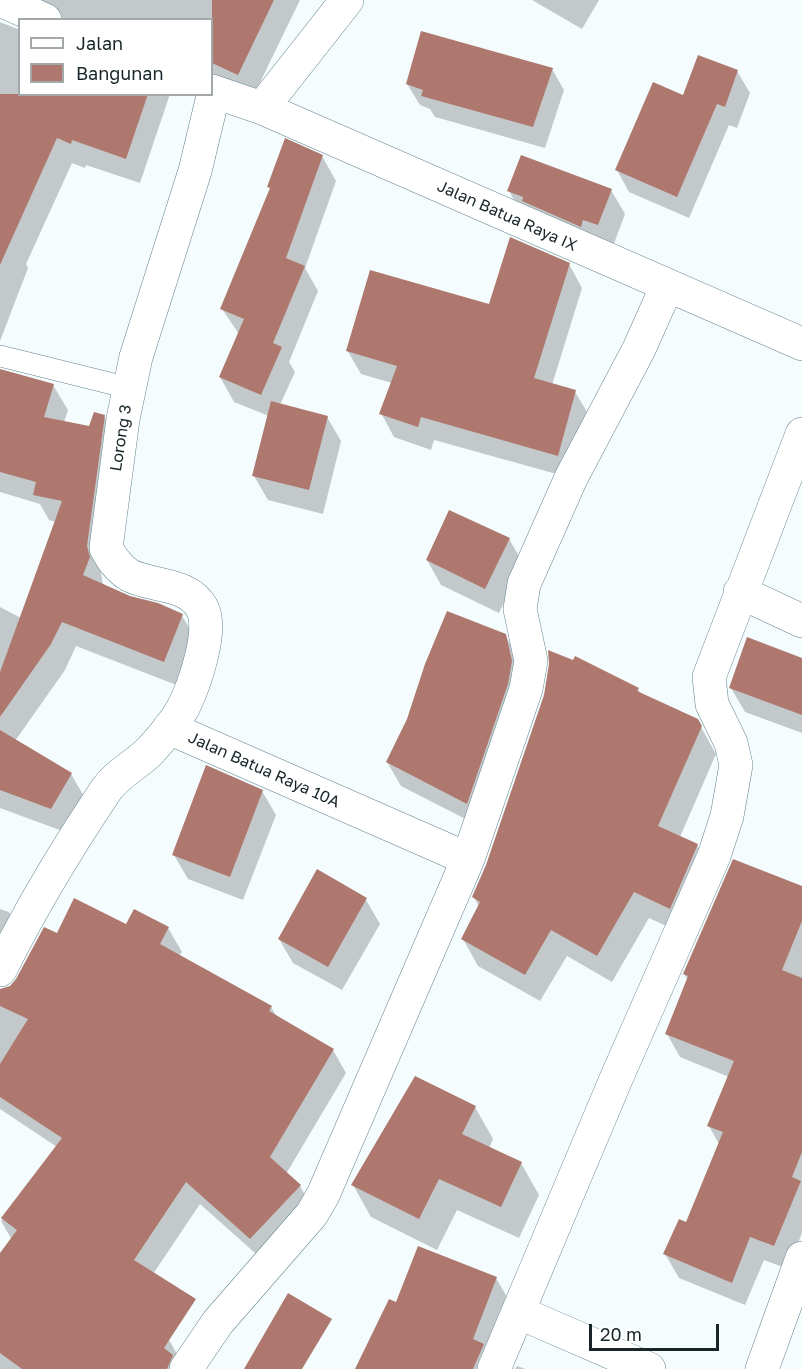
<!DOCTYPE html>
<style>
body{margin:0}
#map{position:relative;width:802px;height:1369px;overflow:hidden;background:#f4fcfe;font-family:"Golos Text",sans-serif}
canvas{display:block}
.legend{position:absolute;left:18px;top:18px;width:195px;height:78px;box-sizing:border-box;background:#fff;border:2px solid #a3a8aa;margin:0;padding:8px 10px;list-style:none;font-size:18px;color:#18262a}
.legend li{display:flex;align-items:center;gap:12px;height:30px}
.legend b{width:30px;border:2px solid #a3a8aa}
.scale{position:absolute;left:589px;top:1324px;width:130px;height:27px;box-sizing:border-box;border:3px solid #18262a;border-top:0;padding-left:8px;font-size:18px;line-height:21px;white-space:nowrap;color:#18262a;-webkit-text-stroke:4px #fff;paint-order:stroke}
</style>
<div id="map">
<canvas width="802" height="1369"></canvas>
<ul class="legend">
<li><b style="height:8px;background:#fff"></b>Jalan</li>
<li><b style="height:16px;background:#ae786e"></b>Bangunan</li>
</ul>
<div class="scale">20 m</div>
</div>
<script>
const c = document.querySelector('canvas').getContext('2d');
c.lineJoin = 'round';
function fill(path, color) { c.fillStyle = color; c.fill(path, 'evenodd'); }
function strokePath(path, color, width, dash) { c.strokeStyle = color; c.lineWidth = width; c.lineCap = dash ? 'butt' : 'round'; c.setLineDash(dash || []); c.stroke(path); }
function write(font, color, halo, rows, align = 'center') {
  c.font = font + ' "Golos Text",sans-serif'; c.lineWidth = 6; c.setLineDash([]); c.textBaseline = 'middle'; c.strokeStyle = halo; c.fillStyle = color; for (const [text, x, y, turn = 0] of rows) {
    c.save(); c.translate(x, y); c.rotate((+turn || 0) * Math.PI / 180); c.textAlign = isNaN(turn) ? turn : align; if (halo) c.strokeText(text, 0, 0); c.fillText(text, 0, 0); c.restore();
  }
}
fill(new Path2D(`
 M0,0h300l-48,99 -40,-19v-60h-165z
 M532,0h67l-17,29z
 M0,22l20,8v64h150l-30,89 -54,-18 -1,3 -13,-5 -46,101 2,4 -28,73z
 M552,69l12,21 -19,58 -110,-31 -5,-8 -10,-4 -13,-21z
 M737,71l13,22 -13,35 -8,-3 -40,93 -60,-26 -12,-22 67,-73z
 M322,156l14,25 -31,87 13,23 -29,71 6,10 -15,33 47,12 14,24 -18,73 -55,-14 -14,-24 15,-60 -35,-14 -14,-25 19,-43 -17,-25 49,-119 -2,-3z
 M611,190l14,24 -13,35 -89,-33 -14,-25z
 M569,264l13,24 -30,97 23,7 14,23 -18,63 -137,-38 -3,10 -37,-13 -13,-24 11,-30 -31,-9 -14,-24 143,-44z
 M0,370l53,15 15,25 -4,12 26,6 14,-12 14,26 -17,130 2,13 27,12 51,17 15,25 -17,47 -103,-40 -11,24 -50,71 56,33 14,24 -20,34 -65,-24v-201l21,11 35,-96 -7,-2 -9,-16 -40,-12z
 M509,539l14,24 -24,50 -58,-28 -14,-25z
 M505,635l14,25 -38,167 -80,-41 -14,-24z
 M802,660v73l-57,-21 -14,-24z
 M638,689l3,6 56,25 19,34 -36,83 17,8 16,27 -27,63 -37,-17 -37,64 -45,-26 -27,45 -62,-35 -15,-27 16,-32 -5,-10z
 M262,791l14,24 -33,85 -55,-21 -14,-24z
 M317,872l49,28 14,24 -38,66 -49,-27 -14,-24z
 M802,887v346l-14,36 -24,-9 -19,45 -66,-27 -14,-24 22,-30 32,-80 -10,-18 20,-49 -49,-20 -13,-23 21,-54 -4,-6z
 M0,909l9,3 13,23 -22,42z
 M134,911l34,17 14,24 -3,4 92,51 6,10 56,33 13,23 -60,101 14,12 13,23 -49,52 -64,-57 -49,73 18,63 13,23 -4,6h-178v-114l12,-15 -11,-19 56,-74 -57,-38v-119l12,-3 33,-58 13,6 68,-9z
 M475,1107l18,32 -4,9 32,15 18,32 -20,43 -62,-28 -20,40 -66,-33 -18,-32z
 M496,1278l14,24 -14,67h-131l32,-65z
 M517,1366l9,3h-11z`), '#0003');
fill(new Path2D(`
 M212,0h62l-36,75 -26,-12z
 M421,31l132,37 -20,59 -112,-31 2,-6 -17,-6z
 M698,55l40,15 -13,37 -8,-3 -40,93 -62,-27 38,-88 30,13z
 M0,94h148l-22,65 -54,-19 -1,4 -14,-6 -57,127z
 M285,138l38,17 -37,103 19,8 -32,77 9,4 -21,48 -42,-18 25,-58 -24,-10 50,-121 -3,-1z
 M521,155l91,34 -14,36 -15,-5 -2,7 -59,-26 1,-4 -16,-6z
 M510,237l60,26 -36,115 42,12 -18,66 -137,-39 -3,10 -39,-13 18,-48 -51,-15 24,-81 119,34z
 M0,369l54,15 -10,33 45,9 5,-14 11,3 -18,131 3,11 -7,18 47,21 28,7 25,11 -19,48 -102,-40 -11,22 -51,73v-45l62,-171 -29,-6 3,-13 -36,-10z
 M271,401l57,15 -19,74 -57,-14z
 M449,510l61,28 -25,51 -59,-29z
 M447,611l59,23 6,27 -4,23 -41,120 -81,-42 21,-43 18,-55z
 M747,637l55,21v57l-73,-27z
 M548,650l25,10 2,-4 64,32 -2,3 61,28 4,7 -44,100 40,18 -28,65 -36,-17 -37,64 -46,-26 -26,45 -64,-36 19,-37 -8,-5 14,-32 58,-170 5,-31z
 M0,730l72,43 -21,36 -51,-19z
 M206,765l57,25 -33,87 -58,-22z
 M733,859l69,27v35l-20,49 20,8v174l-10,25 9,4 -27,65 -24,-9 -18,46 -69,-29 16,-35 7,3 37,-90 -16,-6 27,-65 -69,-27 23,-58 -5,-2z
 M317,869l50,29 -39,69 -50,-28z
 M74,898l52,26 8,-15 35,18 -9,17 112,62 -3,5 65,38 -64,108 31,28 -51,54 -64,-57 -52,78 62,39 -32,49 9,7 -6,14h-145l-22,-16v-100l17,-23 -16,-12 61,-80 -62,-41v-33l28,-45 -28,-13v-17l10,-3 6,-7 28,-52 13,6z
 M415,1076l61,30 -14,28 60,28 -21,45 -62,-28 -20,40 -68,-34z
 M418,1246l79,31 -24,62 11,5 -11,25h-118l34,-70 7,3z
 M288,1293l44,26 -30,50h-58z`), '#ae786e');
const lane = new Path2D(`
 M0,356l129,32`);
const street = new Path2D(`
 M0,0l45,20
 M212,91l50,17 540,236
 M262,108l85,-108
 M740,592l62,29
 M169,728l299,131
 M0,970c31,-62 67,-122 106,-180 11,-16 30,-25 44,-39 12,-13 24,-27 33,-43 11,-22 31,-78 19,-100 -14,-26 -51,-21 -73,-33 -11,-7 -17,-16 -23,-27l17,-129 13,-62 59,-186 19,-79
 M518,1312l131,57
 M186,1369l32,-47 94,-108 11,-19 145,-336 58,-170 5,-28 -11,-52 4,-25 47,-106 68,-129 28,-63
 M494,1369l122,-290 98,-223 13,-40 9,-51 -5,-22 -19,-39 -3,-27 93,-243
 M762,1369l40,-111`);
strokePath(lane, '#63848e', 22);
strokePath(street, '#63848e', 34);
strokePath(lane, '#fff', 21);
strokePath(street, '#fff', 33);
write('16px', '#18262a', '#fff', [
 ["Jalan Batua Raya IX",507,216,24],
 ["Lorong 3",121,438,-81],
 ["Jalan Batua Raya 10A",264,770,24]
]);
</script>
